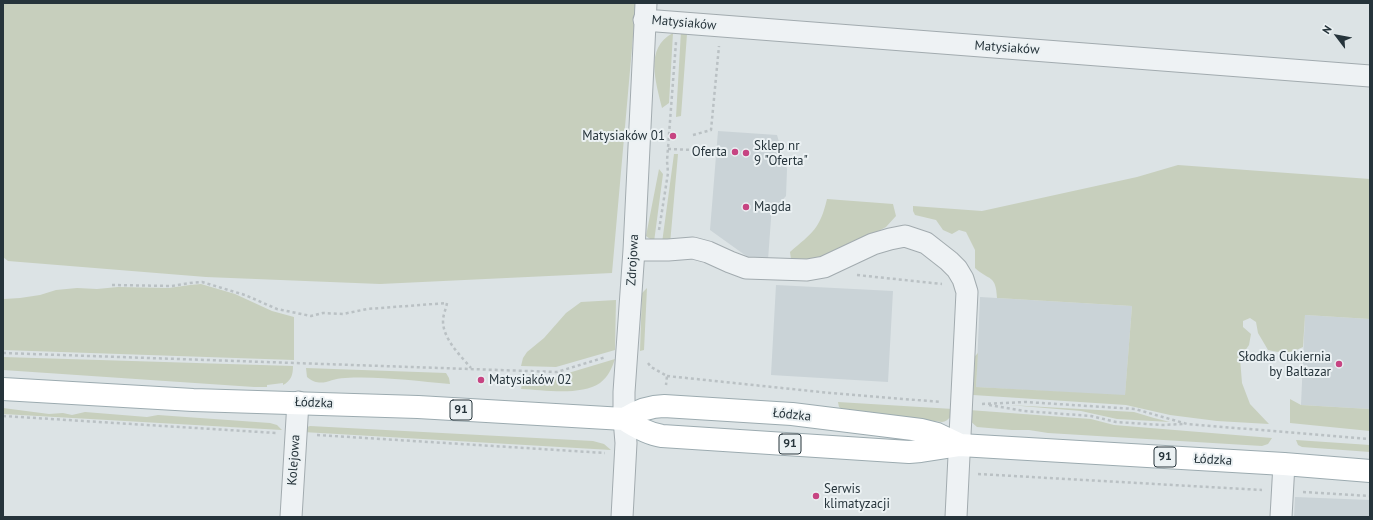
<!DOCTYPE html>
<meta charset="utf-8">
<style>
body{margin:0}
#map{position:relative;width:1373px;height:520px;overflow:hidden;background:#dce3e5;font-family:"PT Sans",sans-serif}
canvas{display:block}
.frame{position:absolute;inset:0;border:4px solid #26343b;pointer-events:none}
.north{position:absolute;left:1317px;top:16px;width:40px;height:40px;-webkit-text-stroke:3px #ebf1f3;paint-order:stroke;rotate:302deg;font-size:11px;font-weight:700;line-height:16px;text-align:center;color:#26343b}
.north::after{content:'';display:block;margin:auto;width:14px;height:18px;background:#26343b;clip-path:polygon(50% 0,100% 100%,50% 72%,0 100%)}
</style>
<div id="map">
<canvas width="1373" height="520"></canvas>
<div class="frame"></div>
<div class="north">N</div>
</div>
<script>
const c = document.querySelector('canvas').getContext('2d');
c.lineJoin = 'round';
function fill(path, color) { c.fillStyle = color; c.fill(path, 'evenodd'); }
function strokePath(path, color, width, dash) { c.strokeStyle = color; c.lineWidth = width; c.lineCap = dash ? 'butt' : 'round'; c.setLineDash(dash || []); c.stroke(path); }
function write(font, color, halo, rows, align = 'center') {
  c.font = font + ' "PT Sans",sans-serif'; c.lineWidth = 4; c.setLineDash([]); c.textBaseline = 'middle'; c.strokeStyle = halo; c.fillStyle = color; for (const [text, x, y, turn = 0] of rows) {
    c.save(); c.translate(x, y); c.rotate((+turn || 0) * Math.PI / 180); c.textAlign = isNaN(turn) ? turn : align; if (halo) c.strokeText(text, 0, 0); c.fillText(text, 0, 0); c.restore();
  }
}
fill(new Path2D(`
 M718,131l59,4 10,34 -1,27 -8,9h-6l-4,55 -19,-2 -39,-28z
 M776,285l117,6 -5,91 -117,-7z
 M980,297l152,9 -7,90 -149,-9z
 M1305,315l65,4v90l-69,-4z
 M1295,497l75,3v17h-76z`), '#cad3d7');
fill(new Path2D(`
 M3,3h633l-24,270 -232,11 -174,-7 -198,-16 -5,-4z
 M681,31l6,3 -6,82 -5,1z
 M673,33l-4,70 -7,5c-6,-26 -18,-60 11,-75z
 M674,154h4l-8,90 -8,-1z
 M1178,165l192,14v140l-65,-4 -2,32c-14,7 -21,6 -35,3l-10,-17 -2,-11 -6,-4 -7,3v6l8,7 -2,11 -9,13 2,25 8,21 19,20 -52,-3 -47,-6 -44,-10 -153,-10 2,-39 3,-3 -2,34 149,8 7,-89 -135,-8c-1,-24 -8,-17 -22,-30v-18l-9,-18 -7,-2 -7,4 -9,-4 -7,-10 -21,-5 -2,-4v-5l69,5 155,-34z
 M659,169l4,5 -9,68 -8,-6z
 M827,199l66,5 3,12 -10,11 -54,29 -25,7 -16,-4 -1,-7c22,-19 30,-23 37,-53z
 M201,284l34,10 37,17 22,6v43l-291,-10v-49l1,-2 16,-1 20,-3 16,-5 21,-2 20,1 21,-2 51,1 21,-3z
 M647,288l-3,62 -4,1 2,-58z
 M616,300l-1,50 -59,17 -35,-1 2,-8 4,-6 17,-14 22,-25 15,-11z
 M3,357l290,9c0,9 -2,15 -10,19v-2l-16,2v2h-13l-251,-17z
 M615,359c-3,9 -7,18 -15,24 -19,13 -56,7 -79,6l2,-10 3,-3 5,-2 24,3z
 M306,368l140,5 3,5 1,6c-35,-3 -70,-8 -105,-6 -16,0 -23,11 -38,-1z
 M1290,399l11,6 69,4v22l-80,-8z
 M838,402l115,7c-1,6 -4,12 -11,13l-99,-12 -4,-3z
 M1009,405l125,7 20,6 16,4 -53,-3 -36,-8z
 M3,408l46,6 14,-1 9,2 13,-3 62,5 11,-2 112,8 7,2 5,5 -279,-16z
 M969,410l122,9 23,6 158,13 -4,6 -6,2 -214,-13 -19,-3h-17l-35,-3 -8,-7z
 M310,426l283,15 11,3 7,6 -308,-18 4,-5z
 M1296,440l74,5v7l-68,-5 -4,-2z`), '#c7cfbd');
const street = new Path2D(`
 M644,20l726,56
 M634,250h34l25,-2 15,4 22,10 16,6 61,2 17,-3 49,-23 17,-5 15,-3 21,7 23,18 8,8 6,10 4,13 -11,225
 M291,517l7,-115
 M622,517l4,-74 -2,-24v-27l10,-142 12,-247
 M1281,517l3,-53`);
const primary = new Path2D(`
 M3,389l190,11 225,7 206,12c12,8 24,15 38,17l247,16 12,-1 39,-6 324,19 86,7
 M624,419c13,-8 25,-13 40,-13l128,8 129,16 16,4 23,11`);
strokePath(street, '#a2abaf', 23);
strokePath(primary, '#9cabb0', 24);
strokePath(new Path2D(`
 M693,135l18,-5 8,-84
 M668,149l26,1
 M659,230l9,-57 -1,-12 9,-119
 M857,275l85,9
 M112,285l60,1 18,-3 12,-1 43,13 32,14 34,7 12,-3 20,1 24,-5 80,-6c-1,6 -4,12 -4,18 0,18 17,34 28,47
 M3,353l554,19 49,-15
 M648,363l3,4 16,9 -1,9
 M667,376l163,17 111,9
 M982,404l44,-2 109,7 52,15 183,15
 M989,405l35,6 67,5 25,6 46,3 22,-1
 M3,416l273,17
 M317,435l288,18
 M978,474l284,16
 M1303,492l67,4`), '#bac1c4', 2.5, [3, 3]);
strokePath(street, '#eef2f4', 21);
strokePath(primary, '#fff', 22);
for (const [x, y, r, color] of [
 [673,136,4,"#c74482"],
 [735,152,4,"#c74482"],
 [746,153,4,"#c74482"],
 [746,207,4,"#c74482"],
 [1339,364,4,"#c74482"],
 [481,380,4,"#c74482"],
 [816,496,4,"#c74482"]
]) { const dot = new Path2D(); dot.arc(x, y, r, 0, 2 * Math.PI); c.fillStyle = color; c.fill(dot); strokePath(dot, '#ebf1f3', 1.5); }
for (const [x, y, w] of [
 [461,410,22],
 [790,444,22],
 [1165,457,22]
]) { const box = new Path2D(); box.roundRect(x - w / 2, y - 10, w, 20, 3); c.fillStyle = '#ebf1f3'; c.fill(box); strokePath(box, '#26343b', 1); }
write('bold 12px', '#26343b', null, [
 ["91",461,410],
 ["91",790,444],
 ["91",1165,457]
]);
write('13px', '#26343b', '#ebf1f3', [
 ["Matysiaków",684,23,5],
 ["Matysiaków",1007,48,4],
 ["Zdrojowa",633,260,-87],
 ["Łódzka",314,403,2],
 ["Łódzka",792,415,6],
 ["Kolejowa",294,460,-86],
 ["Łódzka",1213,460,3]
]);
write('13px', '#26343b', '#ebf1f3', [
 ["Matysiaków 01",665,136,"right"],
 ["Sklep nr",754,146],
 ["9 \"Oferta\"",754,161],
 ["Oferta",727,152,"right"],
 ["Magda",754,207],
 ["Słodka Cukiernia",1331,357,"right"],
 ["by Baltazar",1331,372,"right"],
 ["Matysiaków 02",489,380],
 ["Serwis",824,489],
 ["klimatyzacji",824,504]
], 'left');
</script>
